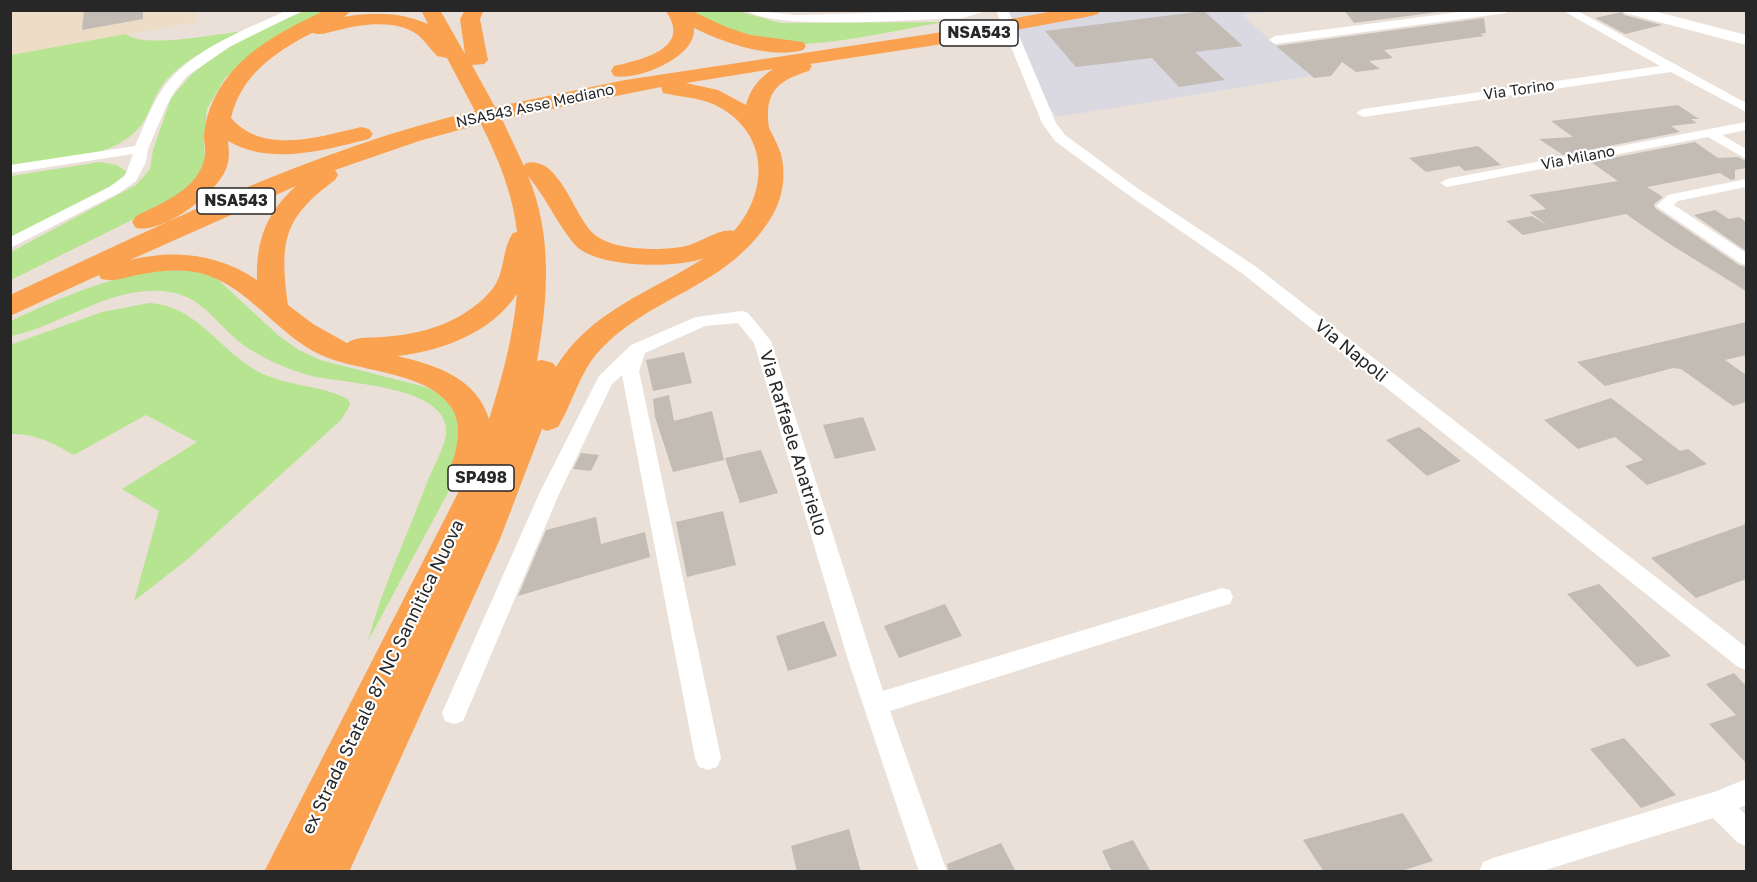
<!DOCTYPE html>
<style>
body{margin:0}
#map{position:relative;width:1757px;height:882px;overflow:hidden;background:#eae0d8;font-family:"Golos Text",sans-serif}
canvas{display:block}
.frame{position:absolute;inset:0;border:12px solid #272727;pointer-events:none}
</style>
<div id="map">
<canvas width="1757" height="882"></canvas>
<div class="frame"></div>
</div>
<script>
const c = document.querySelector('canvas').getContext('2d');
c.lineJoin = 'round';
function fill(path, color) { c.fillStyle = color; c.fill(path, 'evenodd'); }
function write(font, color, halo, rows, align = 'center') {
  c.font = font + ' "Golos Text",sans-serif'; c.lineWidth = 4.5; c.setLineDash([]); c.textBaseline = 'middle'; c.strokeStyle = halo; c.fillStyle = color; for (const [text, x, y, turn = 0] of rows) {
    c.save(); c.translate(x, y); c.rotate((+turn || 0) * Math.PI / 180); c.textAlign = isNaN(turn) ? turn : align; if (halo) c.strokeText(text, 0, 0); c.fillText(text, 0, 0); c.restore();
  }
}
function strokePath(path, color, width, dash) { c.strokeStyle = color; c.lineWidth = width; c.lineCap = dash ? 'butt' : 'round'; c.setLineDash(dash || []); c.stroke(path); }
fill(new Path2D(`
 M1008,11h267l-33,4 69,61 -254,41 -8,-10z`), '#dad9e2');
fill(new Path2D(`
 M11,11h185l1,11 -186,33z`), '#eddcc6');
fill(new Path2D(`
 M305,11h28l-75,38 -33,29 -18,31 -3,29 1,27 -8,13 -27,23 -159,79v-28l125,-67 14,-16 3,-19 18,-52 21,-24 28,-22 49,-26z
 M682,11h56l42,12 165,-1c-50,8 -138,30 -186,20 -21,-4 -56,-23 -77,-31z
 M239,32c-25,14 -62,31 -78,55 -9,13 -13,33 -25,44 -30,30 -86,29 -125,35v-111l115,-21c17,15 89,0 113,-2z
 M100,162l17,3 10,7c-30,32 -78,48 -116,67v-63z
 M154,270l43,1 17,5 65,60 20,14 21,10 109,28 21,13 9,13 -2,62 -89,165c15,-56 40,-107 60,-161 5,-12 17,-34 18,-46 5,-49 -102,-50 -134,-58 -23,-6 -51,-18 -70,-32 -25,-19 -39,-47 -72,-52 -57,-9 -106,33 -159,44v-15c48,-23 91,-41 143,-51z
 M149,303c45,2 67,42 103,65 28,18 66,16 96,31l2,6 -9,15 -152,138 -55,43 25,-90 -37,-22 75,-47 -51,-27 -72,40c-19,-11 -40,-22 -63,-21l-1,-89 92,-33z`), '#b7e491');
fill(new Path2D(`
 M84,10h59v9l-61,11z
 M1344,10h110l-100,13z
 M1204,11l39,35 -48,6 30,28 -46,7 -27,-29 -76,9 -31,-36z
 M1622,12l2,3 38,10 -37,9 -30,-16z
 M1484,18l2,15 -6,1 4,2 -100,14 9,8 -24,3 11,8 -24,3 -14,-10 -11,14 -17,2 -38,-32z
 M1678,105l21,14h-8l6,4 -26,3 9,6 -117,23 -24,-16 34,-2 -22,-16z
 M1695,142l23,16 20,-1 8,4v7l-11,2v9l-4,1 -11,-7 -73,14 16,10 -9,7 1,4 84,57 7,2v24l-78,-48 -42,-29 -103,21 -17,-14 26,-5 16,10 -18,-14 16,-3 -17,-14 89,-14 -27,-19z
 M1478,146l23,19 -36,6 -6,-5 -33,6 -17,-14z
 M1715,210l14,9 10,-2 7,5v29l-52,-36z
 M1746,322v33l-21,5 21,15v27l-13,4 -52,-37 -8,-1 -68,18 -28,-24z
 M684,352l8,31 -39,8 -7,-31z
 M669,395l5,26 38,-10 12,49 -51,12 -18,-55 -2,-18z
 M1611,398l69,53 8,-2 19,15 -60,21 -22,-19 18,-6 -28,-23 -37,12 -34,-29z
 M863,417l13,33 -41,9 -12,-34z
 M1419,427l42,34 -34,15 -41,-36z
 M761,450l17,43 -38,10 -15,-45z
 M581,453l18,2 -8,16 -18,-2z
 M723,511l13,54 -49,12 -11,-55z
 M596,517l5,27 44,-12 5,25 -132,39 28,-66z
 M1746,524v55l-50,19 -45,-40z
 M1599,584l72,72 -34,11 -70,-73z
 M945,604l17,32 -63,22 -15,-32z
 M824,621l13,35 -49,15 -12,-35z
 M1734,673l12,13v77l-37,-39 27,-9 -30,-31z
 M1624,738l52,57 -35,13 -51,-59z
 M1403,813l30,48 -35,11h-74l-21,-32z
 M849,829l12,43h-64l-6,-26z
 M1133,840l18,32h-39l-10,-21z
 M1001,843l15,29h-67l-2,-8z`), '#c2bcb4');
fill(new Path2D(`
 M288,10h16l-73,36 -44,30 -12,15 -9,16 -18,42 -2,13 -10,19 -17,12 -109,55v-11l99,-50 16,-11 8,-22 -123,19v-8l125,-19c9,-20 16,-41 29,-59 27,-38 83,-58 124,-77z
 M746,10l50,5 193,-5 -26,8c-41,1 -191,13 -217,-8z
 M996,10h12l48,113 9,12 72,53 118,78 491,381v23l-8,-3 -495,-393 -116,-80 -72,-53 -13,-18z
 M1475,10h36l-5,3 -231,31 -6,-4 6,-4z
 M1562,10h14l170,93v9l-75,-40 -308,45 -7,-4 7,-4 297,-43z
 M1746,122v8l-24,5 24,14v10l-38,-22 -261,50 -7,-4 7,-4z
 M1746,179v8l-68,14 -4,4 72,48v12l-6,-2 -84,-57 12,-11z
 M742,311l6,2 23,28 112,350 339,-103 8,2 3,7 -3,7 -8,2 -332,105 57,161h-28l-71,-212 -94,-317 -16,-20 -33,3 -60,27 -6,18 82,387 -4,9 -9,3 -9,-3 -4,-9 -73,-383 -10,9 -53,110 -96,227 -9,3 -9,-3 -3,-8 97,-219 60,-118 32,-31 65,-28z
 M1746,779v26l-7,3 7,7v31l-9,-4 -24,-24 -174,54h-60l4,-10 10,-4 224,-67z`), '#fff');
fill(new Path2D(`
 M1623,10h27l96,25v10l-121,-32z`), '#fff');
fill(new Path2D(`
 M326,10h26l-8,7c29,-5 56,-5 84,7l-7,-14h19l25,44 -5,-35 5,-9h19l-4,9 8,41 -4,4 -12,1 23,42 130,-27 311,-47 123,-23h41l-2,4 -7,2 -155,29 -126,19 2,2 -3,5c-23,7 -40,15 -41,41 0,6 0,14 2,18 4,8 8,15 11,24 6,25 1,49 -14,70 -43,63 -111,71 -162,121 -25,23 -30,54 -47,82l-11,4 -5,-2 -42,110 -151,333h-85l196,-383 -8,-3 -5,-9c8,-21 18,-49 4,-70 -24,-36 -94,-35 -130,-52 -44,-20 -73,-70 -121,-82 -20,-5 -43,-2 -63,2 -13,3 -23,7 -36,4l-2,-4 -89,41v-21c151,-70 302,-146 465,-184l-28,-53 -10,-2c-7,-7 -12,-15 -19,-21 -21,-16 -56,-11 -79,-5 -10,2 -18,6 -27,3 -37,19 -71,42 -81,85 32,37 88,19 130,9l8,2 4,5 -4,5c-45,11 -98,27 -141,2 1,9 2,19 -2,28 -10,25 -63,65 -90,59l-4,-6 4,-6c26,-13 65,-28 69,-61 1,-6 -1,-12 -1,-19 1,-13 5,-28 11,-39 22,-44 68,-67 111,-87zM773,69c-14,9 -23,20 -27,36l-28,-15 -32,-7zM661,87l2,6c17,4 34,4 50,11 55,25 58,85 21,127 -16,-3 -33,12 -48,15 -24,5 -71,5 -91,-11 -21,-17 -35,-80 -69,-72l-2,3 -22,-47zM481,124c17,34 32,70 36,108l-4,1c-13,19 -6,41 -24,60 -28,30 -66,41 -106,44 -12,1 -26,-1 -36,6l-34,-19 -25,-19c-8,-63 -6,-86 47,-125l3,-5 -3,-5 84,-29zM528,176c18,21 29,48 47,69 21,23 102,24 129,13 -53,34 -114,53 -148,109l-3,-4 -11,-3 -5,1c11,-61 16,-126 -9,-185zM296,186c-30,27 -40,55 -39,94 -39,-26 -81,-31 -127,-20zM517,294c-4,44 -15,84 -28,125 -13,-42 -54,-54 -92,-63 45,-5 94,-23 120,-62z
 M665,10h25l36,17 24,8 53,7 3,4 -3,4c-34,9 -78,-7 -109,-22 3,29 -56,53 -80,48l-3,-5 3,-5c30,-7 79,-18 51,-56z`), '#faa250');
write('15px', '#272727', '#fff', [
 ["Via Torino",1519,90,-8],
 ["NSA543 Asse Mediano",535,106,-12],
 ["Via Milano",1578,158,-11]
]);
for (const [x, y, w] of [
 [979,33,78],
 [236,201,78],
 [481,478,66]
]) { const box = new Path2D(); box.roundRect(x - w / 2, y - 13, w, 26, 4.5); c.fillStyle = '#fff'; c.fill(box); strokePath(box, '#272727', 1.5); }
write('bold 16px', '#272727', null, [
 ["NSA543",979,33],
 ["NSA543",236,201],
 ["SP498",481,478]
]);
write('18px', '#272727', '#fff', [
 ["Via Napoli",1351,351,39],
 ["Via Raffaele Anatriello",793,443,73],
 ["ex Strada Statale 87 NC Sannitica Nuova",383,677,-64]
]);
</script>
